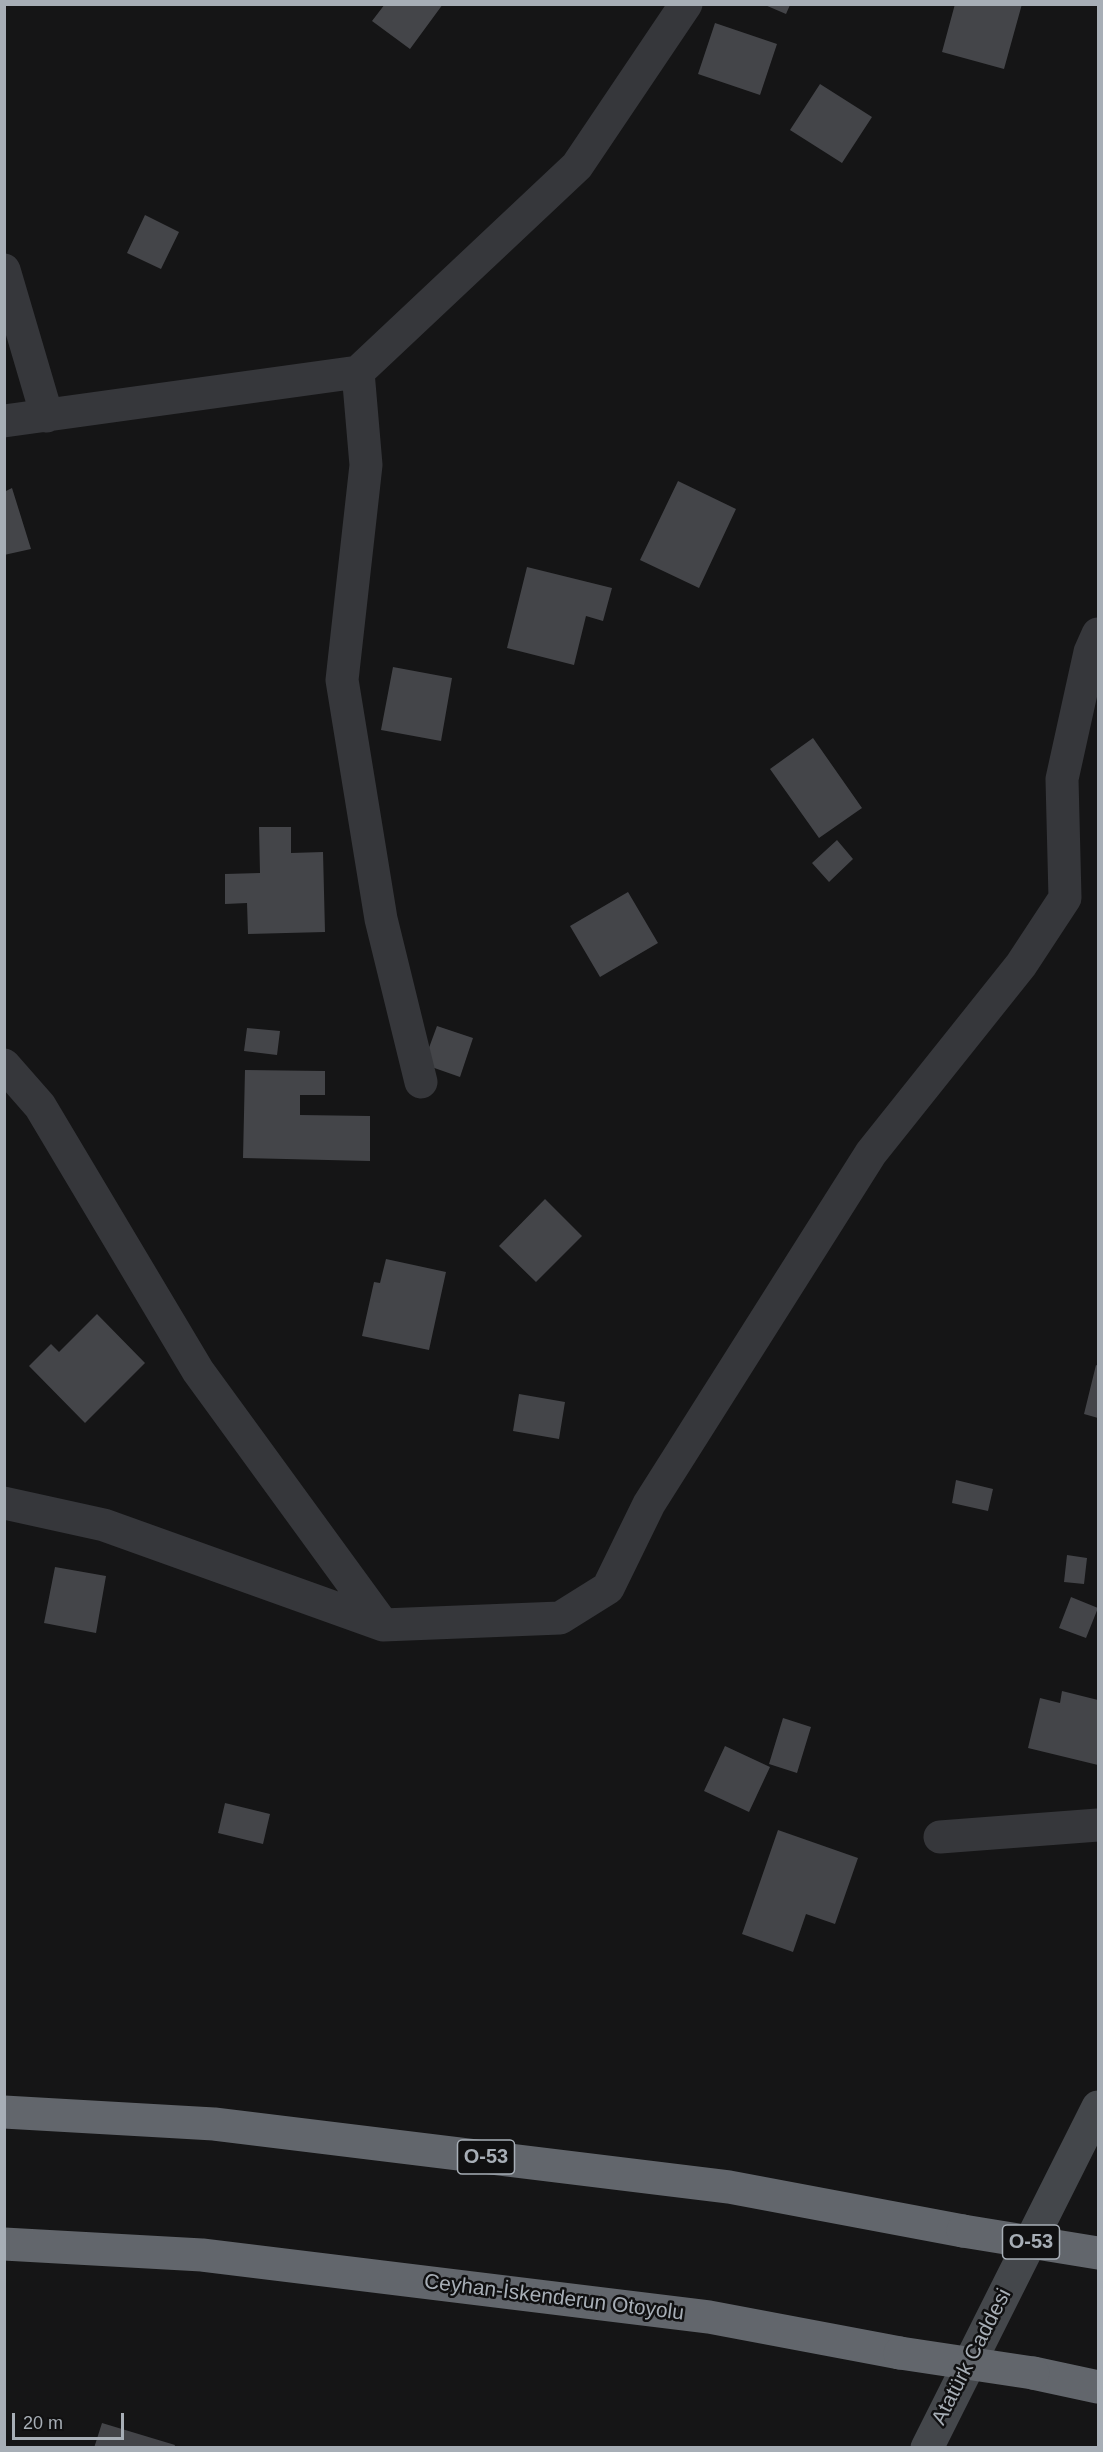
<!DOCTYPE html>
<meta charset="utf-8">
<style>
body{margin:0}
#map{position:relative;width:1103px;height:2452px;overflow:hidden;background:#151516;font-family:Arial,sans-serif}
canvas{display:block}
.frame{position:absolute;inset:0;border:6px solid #a7aeb6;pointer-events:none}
.scale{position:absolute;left:12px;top:2413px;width:112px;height:27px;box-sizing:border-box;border:3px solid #a7aeb6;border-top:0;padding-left:8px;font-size:18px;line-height:21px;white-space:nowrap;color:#a7aeb6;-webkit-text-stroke:4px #101011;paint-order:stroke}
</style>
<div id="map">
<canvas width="1103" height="2452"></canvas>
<div class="frame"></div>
<div class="scale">20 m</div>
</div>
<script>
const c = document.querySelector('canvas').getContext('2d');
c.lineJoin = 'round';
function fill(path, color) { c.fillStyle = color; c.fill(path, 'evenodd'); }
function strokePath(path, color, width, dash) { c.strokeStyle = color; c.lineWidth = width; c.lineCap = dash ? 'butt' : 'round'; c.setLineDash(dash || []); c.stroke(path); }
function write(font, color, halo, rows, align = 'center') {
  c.font = font + ' Arial,sans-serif'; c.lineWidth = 5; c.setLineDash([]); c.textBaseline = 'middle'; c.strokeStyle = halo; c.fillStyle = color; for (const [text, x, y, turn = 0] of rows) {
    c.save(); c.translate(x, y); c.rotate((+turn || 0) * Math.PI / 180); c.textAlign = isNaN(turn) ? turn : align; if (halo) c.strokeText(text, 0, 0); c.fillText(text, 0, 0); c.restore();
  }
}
fill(new Path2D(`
 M385,4h58l-33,45 -38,-28z
 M955,4h67l-18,65 -62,-17z
 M765,5h25l-4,9z
 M715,23l62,21 -17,51 -62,-21z
 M820,84l52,33 -30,46 -52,-33z
 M145,215l34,17 -18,37 -34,-16z
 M678,481l58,28 -37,79 -59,-28z
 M12,488l19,61 -27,6v-63z
 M527,567l85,21 -9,33 -17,-5 -12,49 -67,-17z
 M393,667l59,11 -11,63 -60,-11z
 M813,738l49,70 -43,30 -49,-69z
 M259,827h32v26l32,-1 2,80 -77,2 -1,-31 -22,1v-30l35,-1z
 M837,840l16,19 -24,23 -17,-19z
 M628,892l30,51 -58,34 -30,-51z
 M437,1026l36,12 -13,39 -37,-13z
 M247,1028l33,3 -3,24 -33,-4z
 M245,1070l80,1v24h-25v20l70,1v45l-127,-3z
 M545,1199l37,37 -46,46 -37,-36z
 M386,1259l60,13 -17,78 -67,-14 12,-54 6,1z
 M97,1314l48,49 -60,60 -56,-57 22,-22 8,8z
 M1096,1365l2,1v52l-14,-4z
 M519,1394l46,8 -6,37 -46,-8z
 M956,1480l37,9 -5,22 -36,-8z
 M1067,1555l20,3 -3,26 -20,-2z
 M55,1567l51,9 -10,57 -52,-10z
 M1071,1597l27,11 -12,30 -27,-10z
 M1062,1691l36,9v65l-70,-17 12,-50 20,5z
 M783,1718l28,9 -14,46 -28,-9z
 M725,1746l45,21 -21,45 -45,-21z
 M225,1803l45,11 -7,30 -45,-11z
 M778,1830l80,28 -23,66 -29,-10 -13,38 -51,-18z
 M102,2423l73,22 -1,3h-80z`), '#444549');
strokePath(new Path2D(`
 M4,270l43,146
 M358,372l8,93 -24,215 39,239 40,163
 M4,421l354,-49 219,-206 109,-162
 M4,1065l36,41 158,265 185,254
 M4,1503l100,22 279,100 177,-7 48,-30 41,-84 222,-351 150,-188 44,-67 -3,-119 28,-127 8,-18
 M940,1837l158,-12`), '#36373b', 33);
strokePath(new Path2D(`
 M927,2448l171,-341`), '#44474b', 33);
strokePath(new Path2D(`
 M4,2112l210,12 515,63 234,44
 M4,2244l198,11 507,62 191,36
 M1033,2373l65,14`), '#62666c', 33);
strokePath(new Path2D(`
 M963,2231l135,22
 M900,2353l133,20`), '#62666c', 33);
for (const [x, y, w] of [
 [486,2157,57],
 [1031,2242,57]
]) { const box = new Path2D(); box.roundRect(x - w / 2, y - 17, w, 34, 4.5); c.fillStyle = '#101011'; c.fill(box); strokePath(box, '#a7aeb6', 1.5); }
write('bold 20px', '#a7aeb6', null, [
 ["O-53",486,2157],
 ["O-53",1031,2242]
]);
write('21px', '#a7aeb6', '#101011', [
 ["Ceyhan-İskenderun Otoyolu",554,2298,7],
 ["Atatürk Caddesi",972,2357,-63]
]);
</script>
